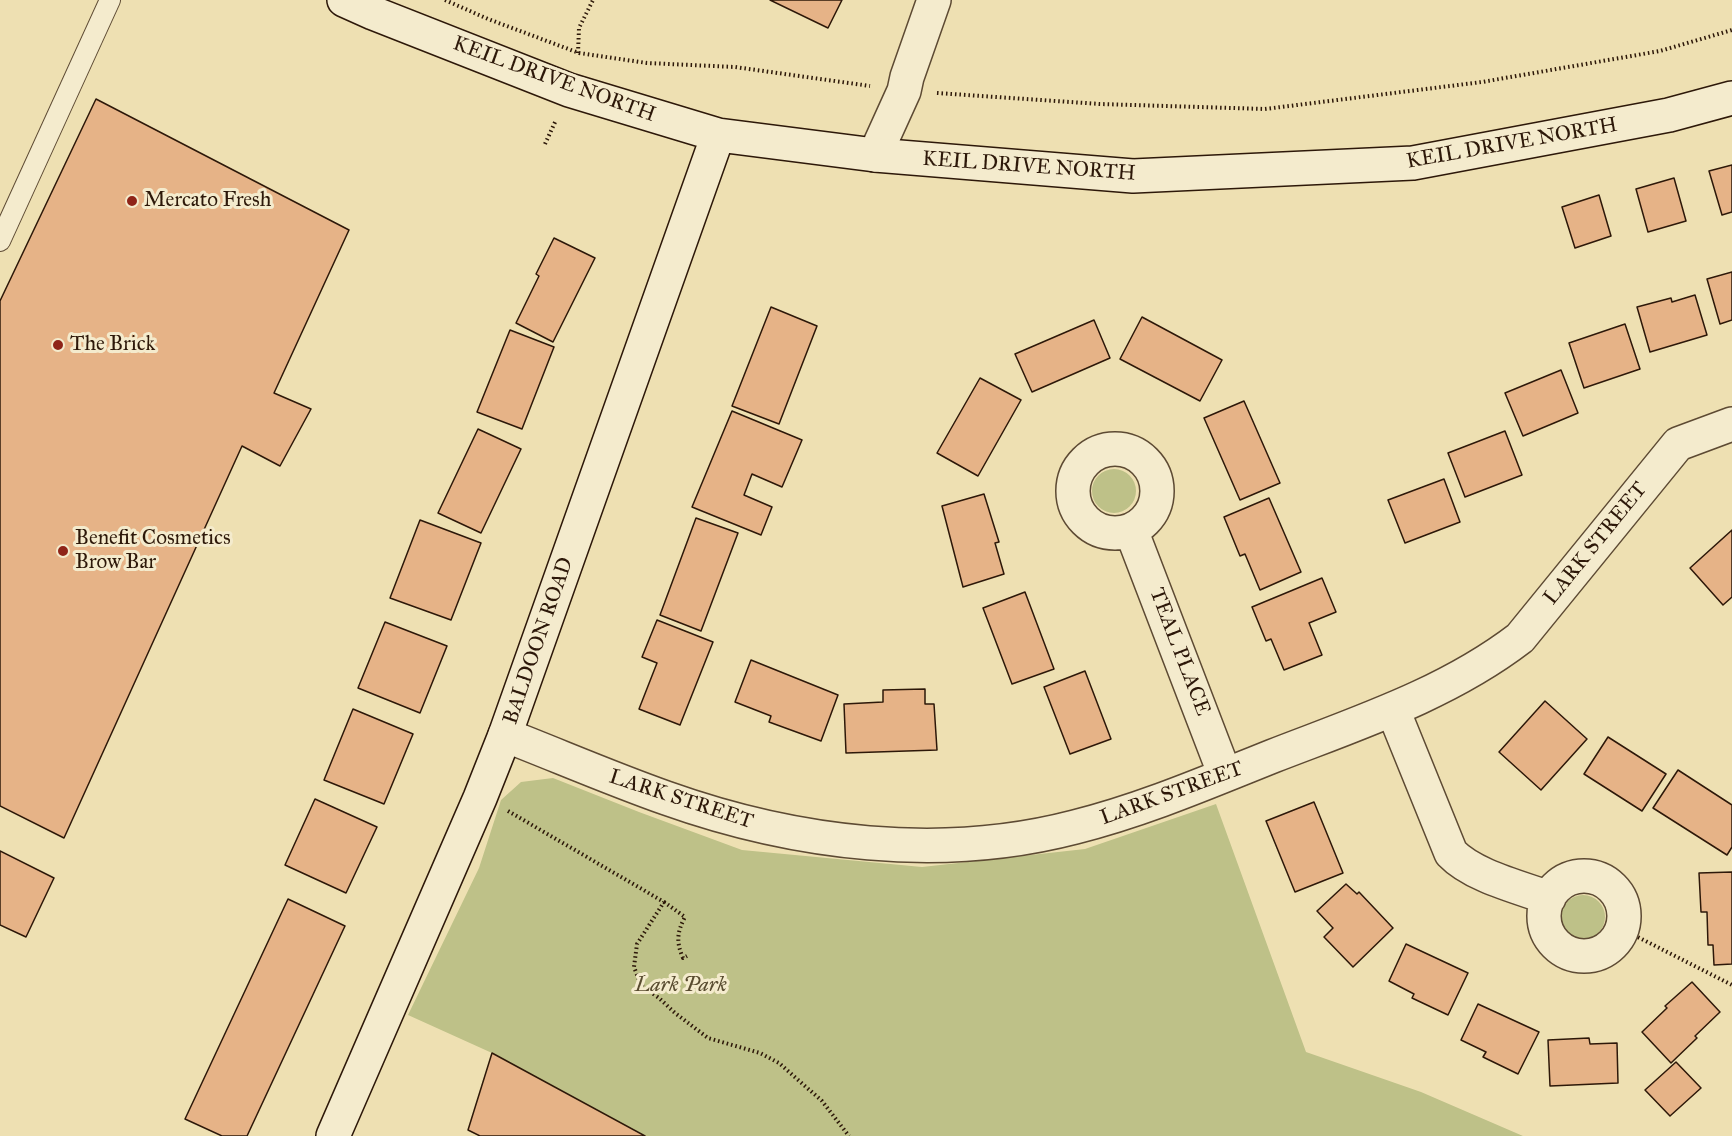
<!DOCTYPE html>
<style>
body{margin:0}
canvas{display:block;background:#eee0b2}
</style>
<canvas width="1732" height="1136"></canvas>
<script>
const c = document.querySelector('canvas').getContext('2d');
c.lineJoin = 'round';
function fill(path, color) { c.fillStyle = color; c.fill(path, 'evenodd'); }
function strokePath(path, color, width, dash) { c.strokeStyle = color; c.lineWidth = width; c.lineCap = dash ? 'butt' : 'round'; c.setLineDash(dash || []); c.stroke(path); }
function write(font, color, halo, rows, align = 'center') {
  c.font = font + ' "IM FELL Great Primer",serif'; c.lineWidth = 6; c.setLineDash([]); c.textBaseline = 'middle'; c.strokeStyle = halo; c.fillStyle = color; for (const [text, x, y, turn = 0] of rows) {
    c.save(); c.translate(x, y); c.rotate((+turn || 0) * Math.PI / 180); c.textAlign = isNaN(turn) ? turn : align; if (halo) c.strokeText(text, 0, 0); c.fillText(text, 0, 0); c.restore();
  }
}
fill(new Path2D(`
 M1092 491a22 22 0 1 1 44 0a22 22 0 1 1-44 0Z
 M553,778l86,34 103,38 180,17 163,-18 131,-45 90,248 115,40 102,44h-878l-153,-83 -84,-38 71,-147 22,-68 20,-18z
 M1561 917a22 22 0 1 1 44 0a22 22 0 1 1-44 0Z`), '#bec188');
const building = new Path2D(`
 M770,0h72l-14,28z
 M96,99l253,131 -75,163 37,16 -31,57 -38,-20 -178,392 -64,-32v-505z
 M1732,165v47l-10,3 -13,-44z
 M1674,178l12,43 -38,11 -12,-43z
 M1599,195l12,41 -36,12 -13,-41z
 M554,238l41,20 -42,84 -37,-19 23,-47 -3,-2z
 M1732,272v48l-12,4 -13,-45z
 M1695,295l12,40 -57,17 -13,-45 34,-9 1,4z
 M771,307l46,19 -38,98 -47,-18z
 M1142,317l80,43 -22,41 -80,-42z
 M1094,320l16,38 -78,34 -17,-38z
 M1625,324l15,45 -56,19 -15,-45z
 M510,330l44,17 -32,82 -45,-17z
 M1561,370l17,43 -55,23 -18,-43z
 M980,378l41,22 -43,76 -41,-23z
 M1244,401l36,82 -40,17 -36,-82z
 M732,411l70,29 -20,47 -30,-13 -8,21 28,12 -11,28 -69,-28z
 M478,429l43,20 -40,84 -43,-20z
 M1505,431l17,44 -57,22 -17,-44z
 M1444,479l16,43 -55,21 -17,-43z
 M984,494l15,48 -4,1 9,31 -41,13 -21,-81z
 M1269,498l32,74 -41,18 -15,-36 -5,2 -16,-39z
 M696,518l42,15 -37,98 -41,-16z
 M420,520l61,23 -30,77 -61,-22z
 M1732,530v67l-9,8 -33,-37z
 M1322,578l14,34 -27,11 13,32 -38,15 -13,-31 -5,2 -14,-34z
 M1025,592l29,77 -42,15 -29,-76z
 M657,620l56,22 -33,83 -41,-16 18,-46 -15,-6z
 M385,622l62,24 -27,67 -62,-25z
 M751,660l87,35 -17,46 -52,-19 2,-6 -36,-14z
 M1085,671l26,68 -41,15 -26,-67z
 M925,689v15h9l3,46 -91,3 -2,-49 39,-2v-12z
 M1545,701l42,38 -46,51 -42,-38z
 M353,709l60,25 -29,70 -60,-24z
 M1608,737l58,37 -24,37 -58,-37z
 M1678,770l54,35v42l-5,8 -74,-47z
 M315,799l62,28 -31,66 -61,-28z
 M1314,802l29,71 -48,19 -29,-71z
 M0,851l54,27 -28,59 -26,-12z
 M1732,872v92l-18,1 -1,-20h-5l-1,-33h-6l-2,-39z
 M1346,884l11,10 2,-2 34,36 -40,39 -29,-30 9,-9 -16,-17z
 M288,899l57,27 -98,210h-25l-37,-17z
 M1406,944l62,29 -20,42 -36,-17 2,-4 -25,-13z
 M1692,982l28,30 -25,24 2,2 -26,25 -29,-31 25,-24 -2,-2z
 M1478,1004l61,28 -21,42 -35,-17 3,-5 -25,-12z
 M1589,1038l1,6 27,-1 1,40 -68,3 -2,-46z
 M492,1053l153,83h-165l-12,-6z
 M1676,1062l25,26 -31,28 -25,-26z`);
fill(building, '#e6b387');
strokePath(building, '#2d1809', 1.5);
const lane = new Path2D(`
 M0,241l110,-241`);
const street = new Path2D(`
 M875,155l29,-64 3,-14 27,-77
 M1073 491a42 42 0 1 1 84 0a42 42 0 1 1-84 0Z
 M1131,530l94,245
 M1393,710l58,143c22,23 68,34 98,45
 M505,735c54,21 107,44 161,63 129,46 275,64 409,29 68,-17 133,-45 198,-71 85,-33 174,-62 247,-118l158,-194 54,-20
 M1544 916a40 40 0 1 1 80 0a40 40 0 1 1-80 0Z`);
const secondary = new Path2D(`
 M344,0l29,13 196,77 149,45 157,20 258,21 280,-13 256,-48 63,-17
 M333,1136l147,-338 25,-63 213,-600`);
strokePath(lane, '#5d4a33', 22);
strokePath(street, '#5d4a33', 36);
strokePath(secondary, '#2d1809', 36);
strokePath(new Path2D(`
 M445,0l43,19 91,34 68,10 88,4 135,19
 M578,53l1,-25 14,-28
 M937,93l163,11 165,5 217,-27 178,-31 72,-21
 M545,144l11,-24
 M508,811l156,91 -27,42 -3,23 7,18 18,13 16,15 33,25 52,15 19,10 43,38 27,35
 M664,902l21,15c-8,15 -9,25 -2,41l4,-2
 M1622,929l110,56`), '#2d1809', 4, [1.5, 3]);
strokePath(lane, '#f4ebcd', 20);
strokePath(street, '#f4ebcd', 33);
strokePath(secondary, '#f4ebcd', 33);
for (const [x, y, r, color] of [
 [132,201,6,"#8f2418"],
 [58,345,6,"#8f2418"],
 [63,551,6,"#8f2418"]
]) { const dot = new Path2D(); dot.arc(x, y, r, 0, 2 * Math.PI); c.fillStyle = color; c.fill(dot); strokePath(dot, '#f4ebcd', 2); }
write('21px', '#2d1809', '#f4ebcd', [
 ["KEIL DRIVE NORTH",554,80,20],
 ["KEIL DRIVE NORTH",1512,144,-10],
 ["KEIL DRIVE NORTH",1029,167,4],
 ["LARK STREET",1596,544,-51],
 ["BALDOON ROAD",539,641,-71],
 ["TEAL PLACE",1179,652,69],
 ["LARK STREET",1172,794,-20],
 ["LARK STREET",681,800,18]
]);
write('21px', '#2d1809', '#f4ebcd', [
 ["Mercato Fresh",144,201],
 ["The Brick",70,345],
 ["Benefit Cosmetics",75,539],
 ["Brow Bar",75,563]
], 'left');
write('italic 21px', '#584b2f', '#f4ebcd', [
 ["Lark Park",681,986]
]);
</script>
